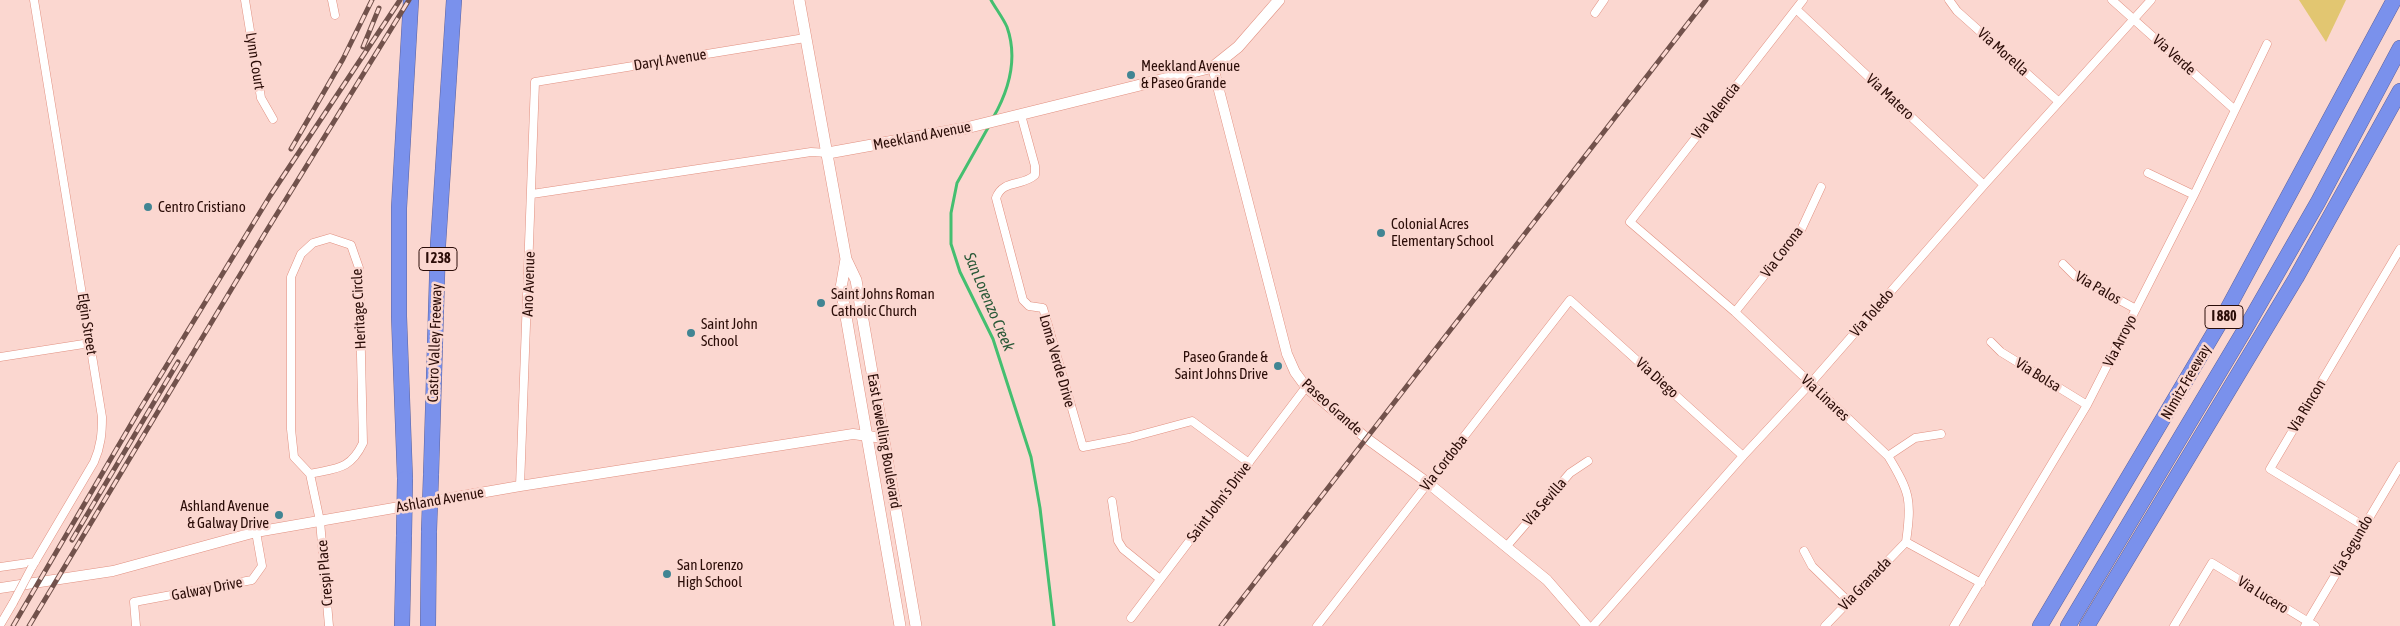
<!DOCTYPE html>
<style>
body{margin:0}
canvas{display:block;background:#fbd7d0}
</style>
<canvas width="2400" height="626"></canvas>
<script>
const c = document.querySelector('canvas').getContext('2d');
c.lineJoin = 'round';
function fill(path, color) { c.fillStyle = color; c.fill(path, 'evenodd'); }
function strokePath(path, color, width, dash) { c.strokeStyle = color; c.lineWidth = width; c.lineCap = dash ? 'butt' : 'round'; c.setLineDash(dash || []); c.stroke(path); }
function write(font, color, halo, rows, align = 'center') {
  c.font = font + ' "Asap Condensed",sans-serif'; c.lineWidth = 5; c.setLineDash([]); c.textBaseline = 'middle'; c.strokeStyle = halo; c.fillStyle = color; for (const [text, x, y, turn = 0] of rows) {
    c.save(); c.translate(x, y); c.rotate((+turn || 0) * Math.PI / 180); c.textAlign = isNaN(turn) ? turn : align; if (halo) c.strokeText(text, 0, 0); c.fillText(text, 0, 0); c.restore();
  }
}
fill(new Path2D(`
 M2299,0h47l-20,42z`), '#e2c671');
strokePath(new Path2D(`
 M991,0c5,9 12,18 16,27 11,31 2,63 -14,91
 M989,126l-32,57 -6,30v31l9,28 33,67 38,118 9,51 14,118`), '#44bf70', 3);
const minor = new Path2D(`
 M245,0l16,98 12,21
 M332,0l3,15
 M1803,0l-173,222 105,90 153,144c22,36 24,44 18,86l75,41
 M1949,0l8,11 102,91
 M2112,0l123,110
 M1796,9l188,176
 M1595,13l9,-13
 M1021,115l14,51v9c-13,12 -32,4 -39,23l27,102 6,6 14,2 40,139 46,-9 63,-17 57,42
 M2148,173l46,22
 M532,194l279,-42 17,1
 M2063,264l12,12 61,33
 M1735,312l66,-82 20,-43
 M1991,342l10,10 86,53
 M0,357l90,-14
 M1888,456l27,-18 26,-4
 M310,474c27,-6 40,-4 53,-31l-4,-175 -8,-23 -21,-7 -17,5 -12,11 -10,23v152l3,28 16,17 10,47 9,105
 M520,486l15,-404 270,-44
 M1112,501l6,40 5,8 37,30
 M2364,526l-94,-57 130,-220
 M1506,547l64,-74 18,-12
 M1804,551l8,15 36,35
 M0,567l35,-5
 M32,567l62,-105c7,-16 8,-29 8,-45l-68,-417
 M1131,618l175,-231
 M0,625l13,-22
 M136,626l-2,-24 118,-22 10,-14 -6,-34
 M1317,626l253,-326 173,156
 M1593,626l150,-170 67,-72 174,-199 167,-185
 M1825,626l81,-84
 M1954,626l133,-221 107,-210 73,-151
 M2174,626l38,-63 103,63
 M2305,626l95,-160`);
const tertiary = new Path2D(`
 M1213,67l74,287 8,18 11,15 60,51 62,45 119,97 40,46
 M0,588l113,-17 143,-39 264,-46 333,-52 30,4`);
const secondary = new Path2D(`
 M799,0l47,259 10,21 60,346
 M828,153l138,-25 247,-61 25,-20 41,-47
 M846,259l-5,29 59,338`);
const motorway = new Path2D(`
 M431,475l7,-230 16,-245
 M405,479l-6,-163v-108l12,-208
 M402,626l2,-91
 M428,626l1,-95
 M2040,626l181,-305 173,-321
 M2068,626l176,-295 74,-129 82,-154
 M2087,626l209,-348 104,-187`);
strokePath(minor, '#e19080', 9);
strokePath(tertiary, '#e19080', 11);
strokePath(secondary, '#e19080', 12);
strokePath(motorway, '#5e639c', 16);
strokePath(minor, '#fff', 8);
strokePath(tertiary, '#fff', 10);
strokePath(secondary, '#fff', 11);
strokePath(motorway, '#7a91ec', 15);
const rail = new Path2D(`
 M363,47l16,-39
 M291,149l52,-90 29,-59
 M72,540l106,-178
 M13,626l124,-212 133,-218 130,-196
 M29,626l238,-396 142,-230
 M1221,626l485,-626`);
strokePath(rail, '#72524c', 5);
strokePath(rail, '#fbd7d0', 3, [9]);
const minorBridge = new Path2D(`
 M13,603l19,-36`);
const motorwayBridge = new Path2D(`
 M429,531l2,-56
 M404,535l1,-56`);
strokePath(minorBridge, '#e19080', 9, []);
strokePath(motorwayBridge, '#5e639c', 16, []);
strokePath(minorBridge, '#fff', 8);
strokePath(motorwayBridge, '#7a91ec', 15);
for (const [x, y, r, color] of [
 [1131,75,5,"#418593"],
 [148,207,5,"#418593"],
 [1381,233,5,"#418593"],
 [821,303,5,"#418593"],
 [691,333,5,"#418593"],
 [1278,366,5,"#418593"],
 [279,515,5,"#418593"],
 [667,574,5,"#418593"]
]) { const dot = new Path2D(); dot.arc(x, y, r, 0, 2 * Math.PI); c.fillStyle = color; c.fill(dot); strokePath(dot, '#fbd7d0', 2); }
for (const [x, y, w] of [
 [438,259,38],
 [2224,317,38]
]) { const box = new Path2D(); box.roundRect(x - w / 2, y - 11.5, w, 23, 4); c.fillStyle = '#fbd7d0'; c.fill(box); strokePath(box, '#2b0d08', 1); }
write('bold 14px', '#2b0d08', null, [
 ["I 238",438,259],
 ["I 880",2224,317]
]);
write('15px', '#2b0d08', '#fbd7d0', [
 ["Via Morella",2003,52,42],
 ["Via Verde",2174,55,42],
 ["Daryl Avenue",670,60,-9],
 ["Lynn Court",255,61,81],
 ["Via Matero",1890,97,43],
 ["Via Valencia",1716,111,-52],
 ["Meekland Avenue",922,136,-11],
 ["Via Corona",1782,252,-53],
 ["Ano Avenue",529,284,-88],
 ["Via Palos",2098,288,30],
 ["Heritage Circle",359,309,-93],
 ["Via Toledo",1872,313,-49],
 ["Elgin Street",87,324,81],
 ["Via Arroyo",2120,341,-63],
 ["Castro Valley Freeway",435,343,-88],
 ["Loma Verde Drive",1057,361,74],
 ["Via Bolsa",2038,375,32],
 ["Via Diego",1657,378,42],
 ["Nimitz Freeway",2186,382,-60],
 ["Via Linares",1825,398,43],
 ["Via Rincon",2307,406,-59],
 ["Paseo Grande",1332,407,42],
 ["East Lewelling Boulevard",884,441,80],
 ["Via Cordoba",1444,463,-52],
 ["Ashland Avenue",440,500,-10],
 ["Saint John's Drive",1219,502,-53],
 ["Via Sevilla",1545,502,-49],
 ["Via Segundo",2352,546,-60],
 ["Crespi Place",325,573,-95],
 ["Via Granada",1865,584,-46],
 ["Galway Drive",207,589,-11],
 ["Via Lucero",2263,595,32]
]);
write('15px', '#2b0d08', '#fbd7d0', [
 ["Meekland Avenue",1141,66],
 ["& Paseo Grande",1141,83],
 ["Centro Cristiano",158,207],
 ["Colonial Acres",1391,224],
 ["Elementary School",1391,241],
 ["Saint Johns Roman",831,294],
 ["Catholic Church",831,311],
 ["Saint John",701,324],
 ["School",701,341],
 ["Paseo Grande &",1268,357,"right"],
 ["Saint Johns Drive",1268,374,"right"],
 ["Ashland Avenue",269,506,"right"],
 ["& Galway Drive",269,523,"right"],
 ["San Lorenzo",677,565],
 ["High School",677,582]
], 'left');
write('italic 16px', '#2a5938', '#fbd7d0', [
 ["San Lorenzo Creek",989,302,67]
]);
</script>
